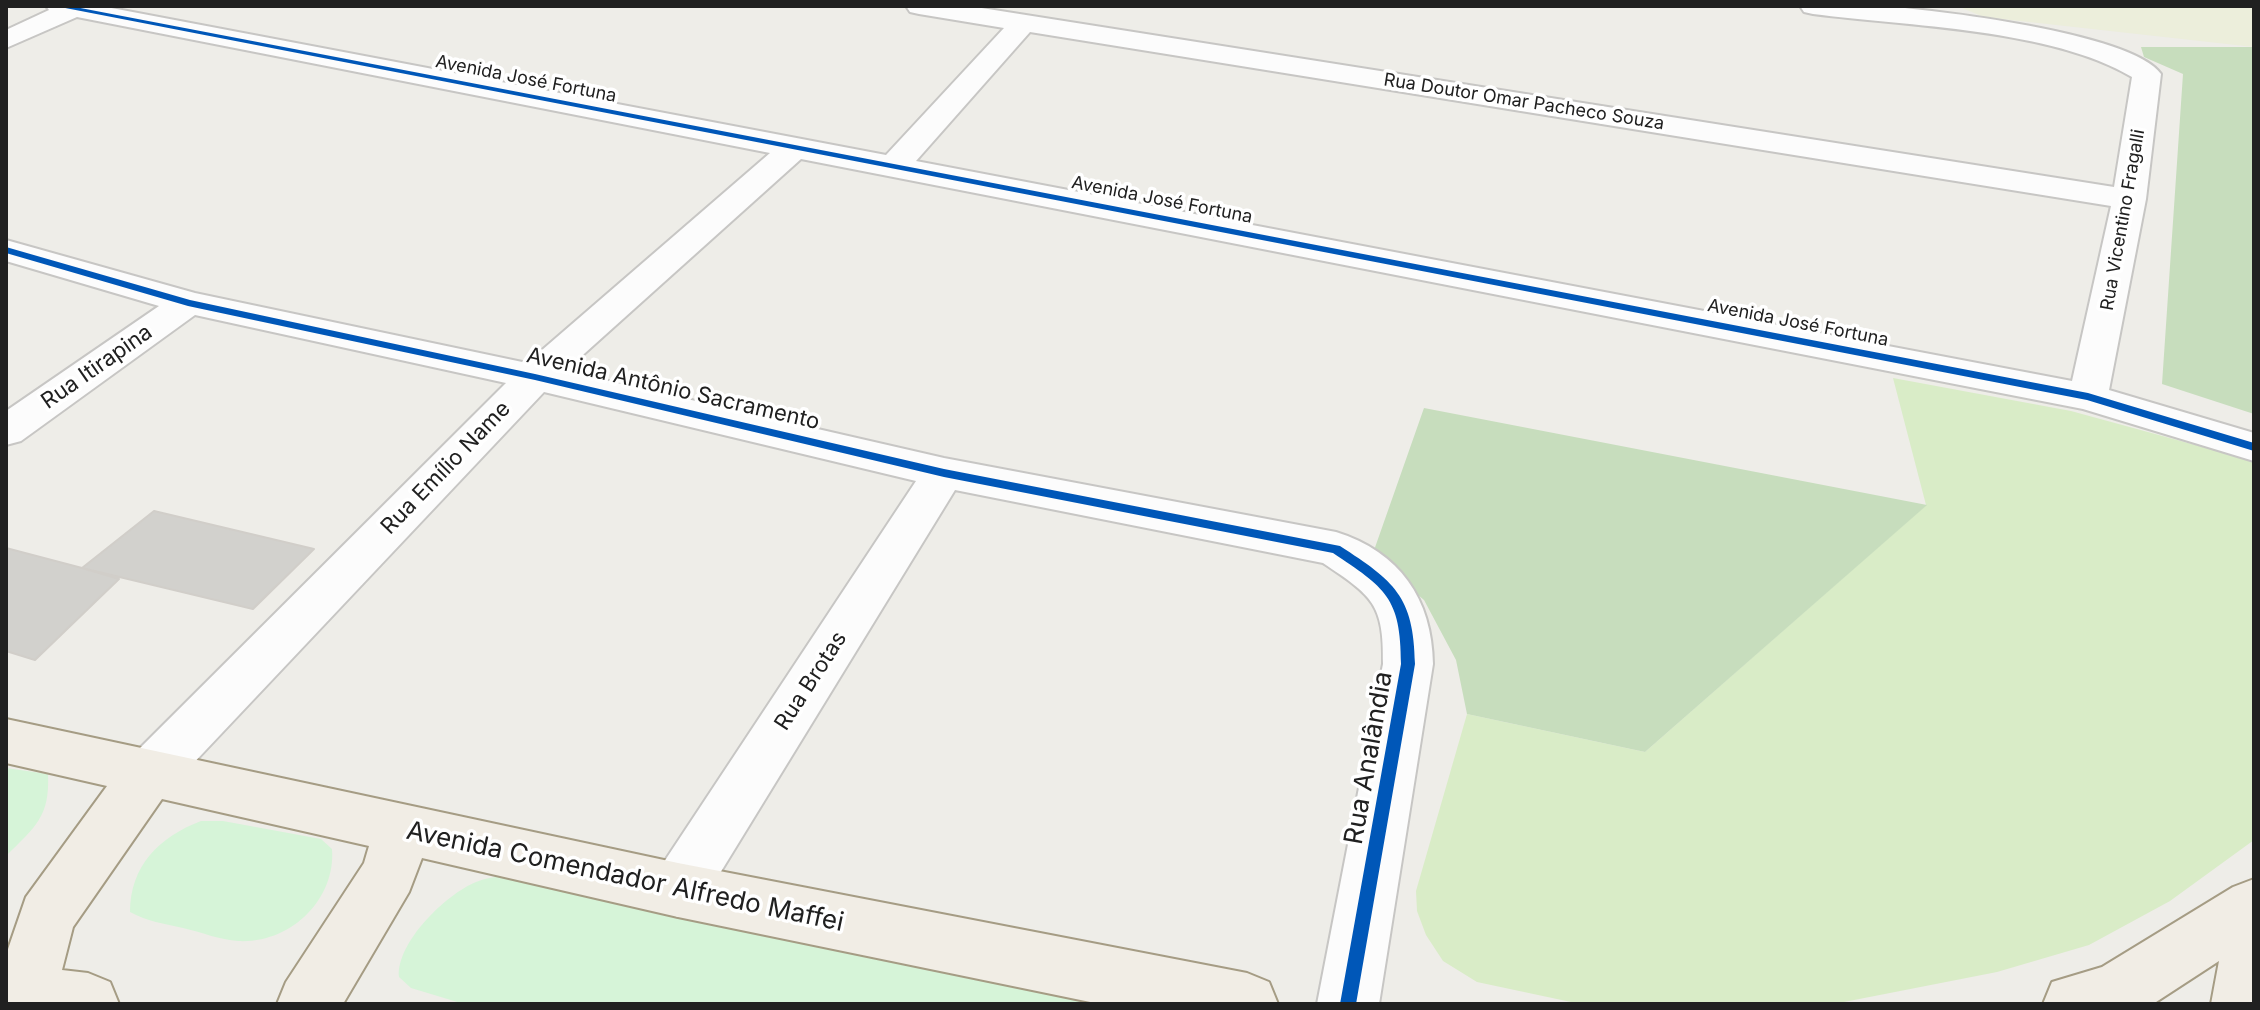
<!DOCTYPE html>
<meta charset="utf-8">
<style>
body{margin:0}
#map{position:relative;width:2260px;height:1010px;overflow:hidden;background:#eeede8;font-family:Inter,sans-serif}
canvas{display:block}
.frame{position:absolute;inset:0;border:8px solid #202020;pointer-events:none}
</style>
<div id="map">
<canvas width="2260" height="1010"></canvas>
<div class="frame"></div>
</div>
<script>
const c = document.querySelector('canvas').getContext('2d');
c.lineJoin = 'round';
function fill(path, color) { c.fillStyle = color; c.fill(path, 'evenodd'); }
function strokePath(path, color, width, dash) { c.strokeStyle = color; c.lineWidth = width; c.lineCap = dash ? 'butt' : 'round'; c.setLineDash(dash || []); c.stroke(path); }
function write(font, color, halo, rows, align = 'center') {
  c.font = font + ' Inter,sans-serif'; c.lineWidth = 7; c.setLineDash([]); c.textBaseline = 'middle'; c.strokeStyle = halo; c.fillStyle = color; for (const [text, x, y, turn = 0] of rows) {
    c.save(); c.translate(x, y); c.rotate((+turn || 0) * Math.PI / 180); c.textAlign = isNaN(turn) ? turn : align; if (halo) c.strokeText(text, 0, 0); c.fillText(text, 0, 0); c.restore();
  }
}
fill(new Path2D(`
 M1957,6h297v41l-270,-30z`), '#eceedb');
fill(new Path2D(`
 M1893,378l178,33 183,50v379l-84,61 -81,44 -92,27 -153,30 -243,2 -30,-2 -94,-20 -34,-21 -17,-26 -9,-24 -1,-20 51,-177 178,38 281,-247z`), '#d9ecc7');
fill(new Path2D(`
 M2141,47h113v367l-92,-30 21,-310 -39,-17z
 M1424,408l503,97 -282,247 -178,-38 -11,-54 -32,-60 -52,-44z`), '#c7ddbd');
fill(new Path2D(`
 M6,768l42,6c2,43 -13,53 -42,82z
 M201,821h22l98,18 11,10c4,51 -42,95 -94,92 -18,-1 -37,-9 -55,-13 -18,-4 -37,-7 -53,-16 0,-46 29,-75 71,-91z
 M507,875l585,129h-628l-53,-16 -12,-11c-3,-34 47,-83 77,-95 9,-4 21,-5 31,-7z`), '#d6f4d8');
const building = new Path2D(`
 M154,511l160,38 -61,60 -171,-41z
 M6,548l76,20 37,11 -84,81 -29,-9z`);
fill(building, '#d2d1cd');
strokePath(building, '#d1cec9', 2);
const minor = new Path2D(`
 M46,6h55l785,149 118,-127 -85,-14 -9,-2 -4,-6h63l1145,181 18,-110c-80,-48 -225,-51 -319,-63l-9,-2 -4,-6c26,0 53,-1 79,0 53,3 254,27 282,68l-15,125 -37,191 145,43v28l-171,-52 -1282,-250 -236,212 379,87 392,74c64,20 96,67 97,132l-54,340h-62l66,-340c1,-61 -11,-68 -60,-101l-368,-73 -257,419 -20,8 -20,-8 -9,-19 9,-19 258,-390 -372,-89 -374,396 -19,7 -19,-7 -8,-16 8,-16 374,-373 -311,-68 -174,126 -15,4v-34l153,-105 -153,-45v-21l189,53 332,70 243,-210 -693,-136 -71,31v-18l43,-20zM1030,32l1081,174 -39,175 -1156,-220z`);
const primary = new Path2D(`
 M6,719l672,144 569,110 22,9 9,22h-178l-422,-87 -256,-59 -13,34 -66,112h-66l9,-22 78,-119 5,-17 -207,-47 -89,128 -11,43 26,3 22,9 9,22h-113v-49l20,-58 81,-111 -101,-23z
 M2254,879v125h-43l8,-43 -66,43h-110l9,-22 50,-15 131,-80z`);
strokePath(minor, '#c7c6c4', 4);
strokePath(primary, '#a59c84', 4);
fill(minor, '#fcfcfc');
fill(primary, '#f1ede5');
fill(new Path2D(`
 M55,6h15l2018,387 166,50v8l-167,-51z
 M6,247l184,53 345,74 409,95 396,77c54,35 74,50 75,118l-59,340h-16l61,-340c0,-67 -16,-76 -68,-111l-389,-76 -409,-97 -347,-74 -182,-53z`), '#0057b8');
write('18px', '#202020', '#fff', [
 ["Avenida José Fortuna",526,79,11],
 ["Rua Doutor Omar Pacheco Souza",1524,102,9],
 ["Avenida José Fortuna",1162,200,11],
 ["Rua Vicentino Fragalli",2123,220,-80],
 ["Avenida José Fortuna",1798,323,11]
]);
write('22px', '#202020', '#fff', [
 ["Rua Itirapina",97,367,-35],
 ["Avenida Antônio Sacramento",673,389,13],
 ["Rua Emílio Name",446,468,-46],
 ["Rua Brotas",811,681,-57]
]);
write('26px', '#202020', '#fff', [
 ["Rua Analândia",1369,758,-80],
 ["Avenida Comendador Alfredo Maffei",625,877,12]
]);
</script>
